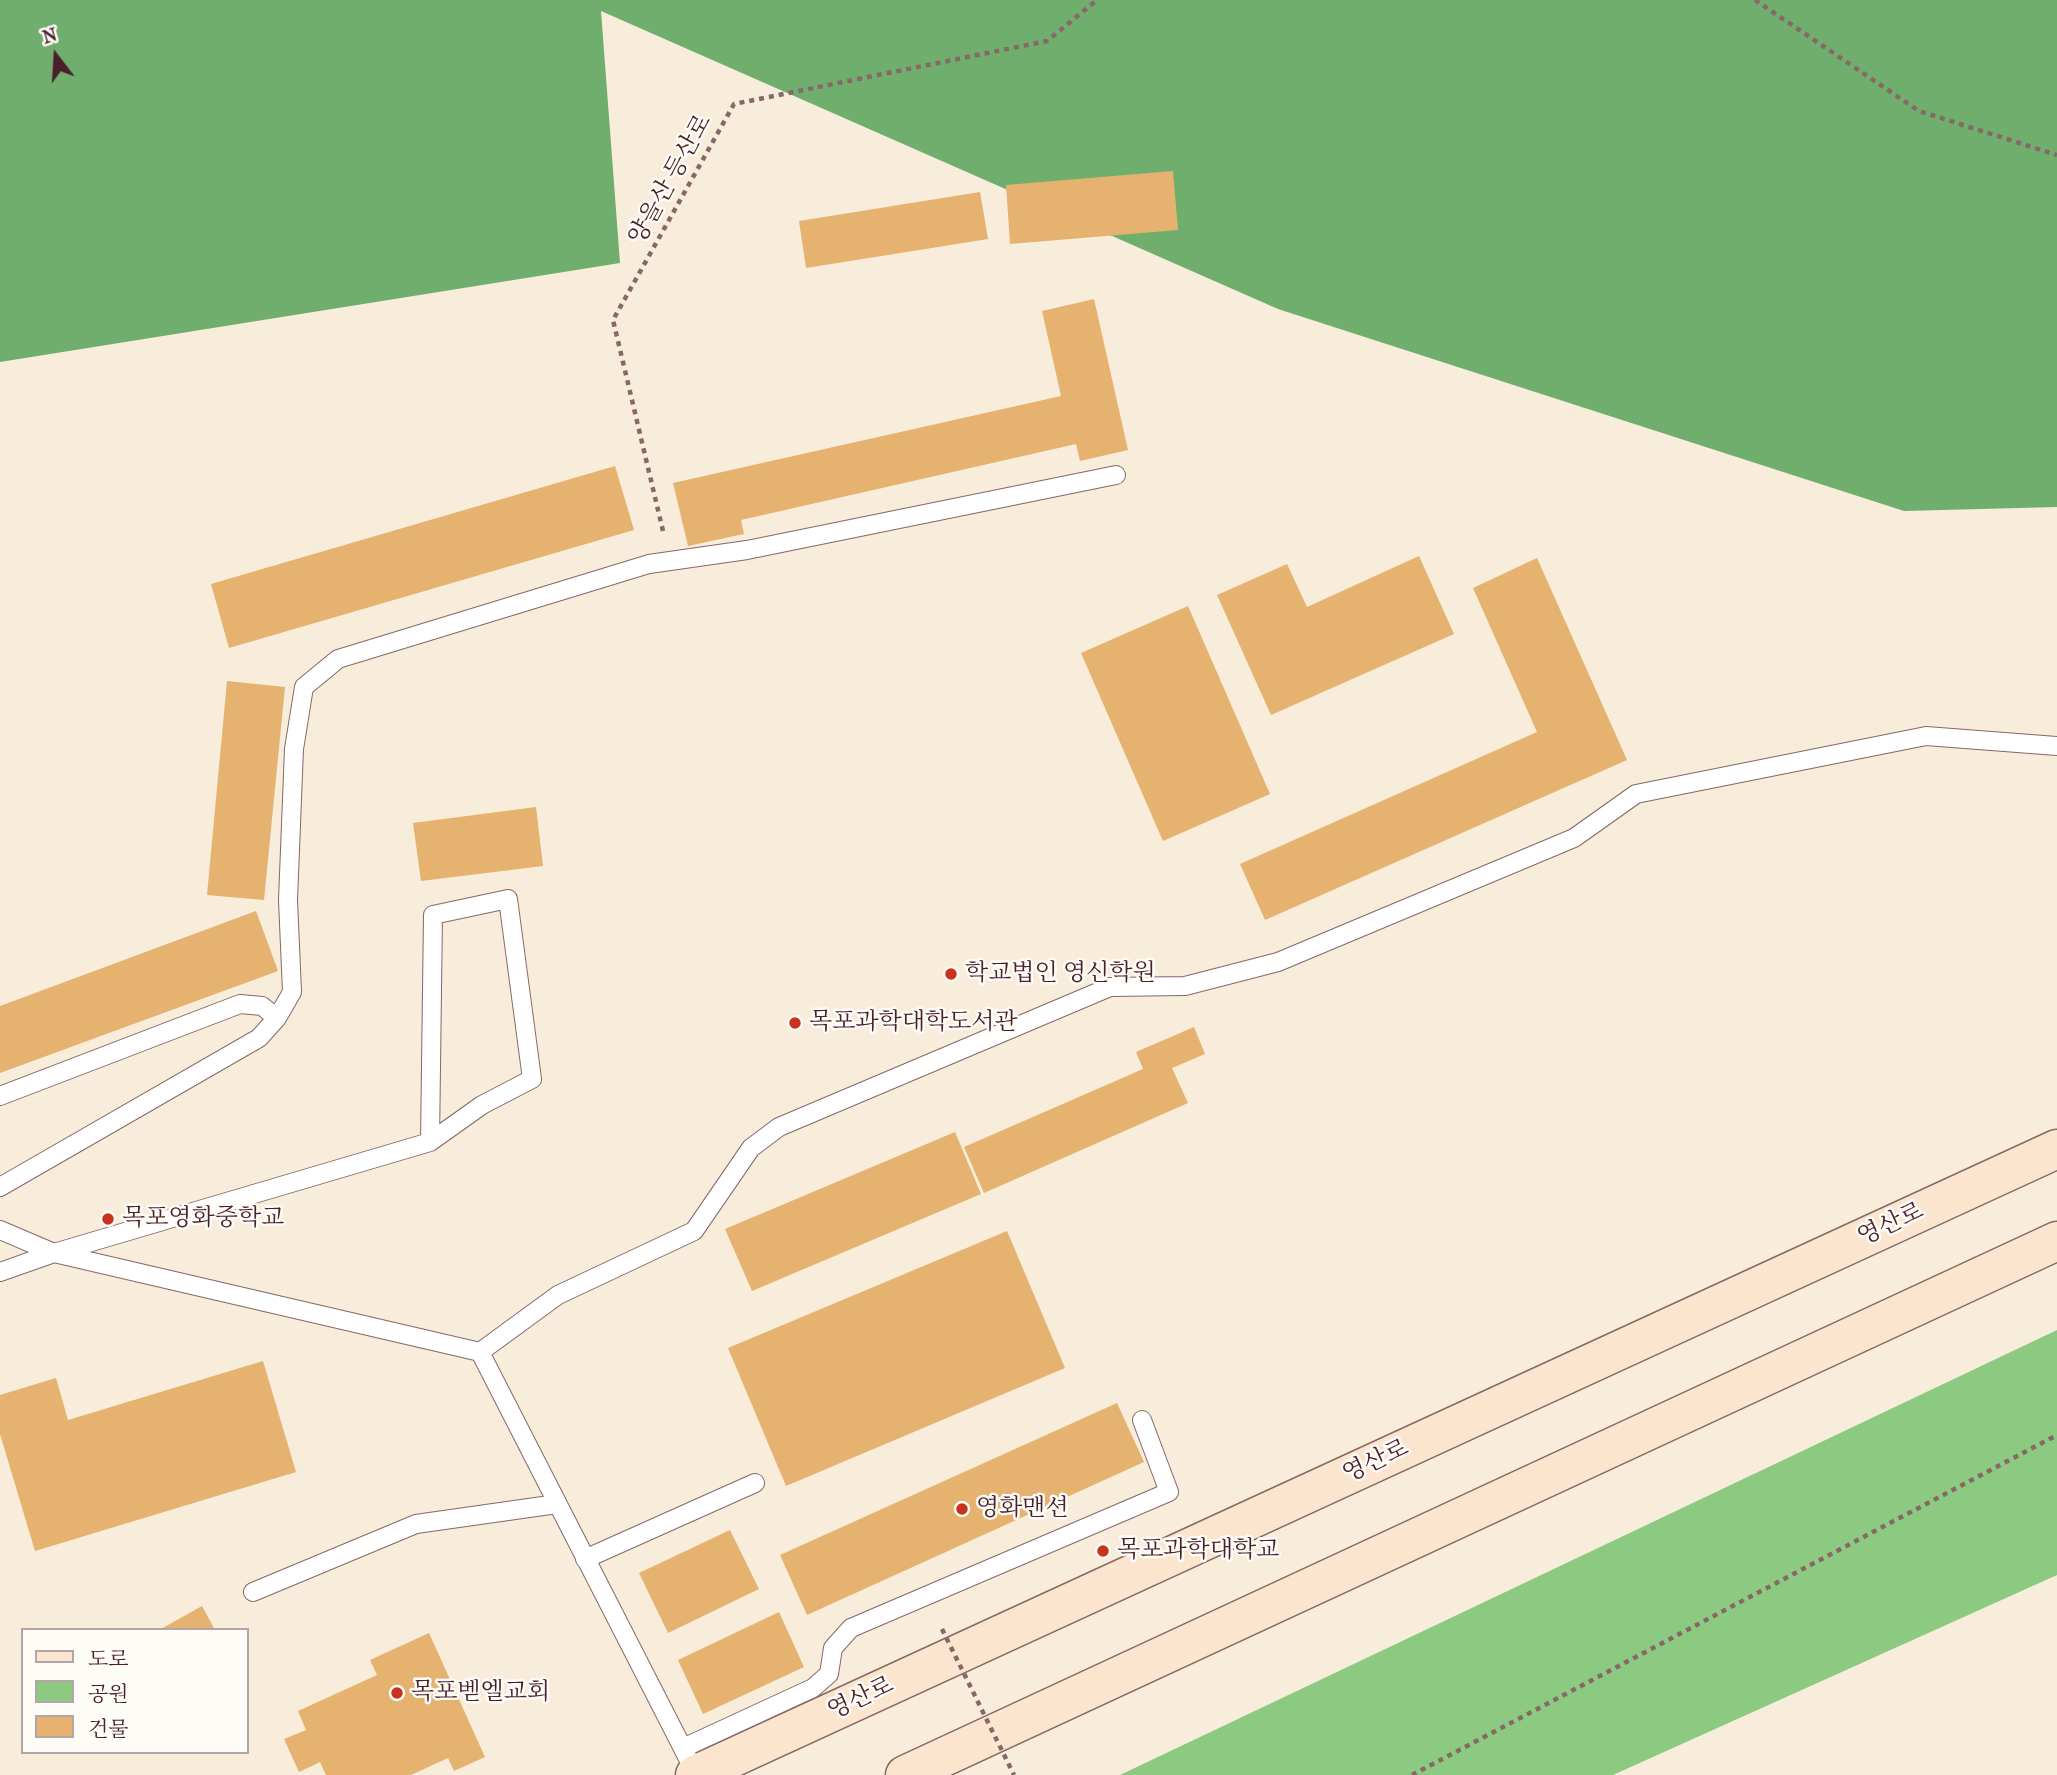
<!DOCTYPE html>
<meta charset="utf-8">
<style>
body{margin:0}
#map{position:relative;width:2057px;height:1775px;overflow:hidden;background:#f8ecda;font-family:"IM FELL French Canon","Noto Serif KR",serif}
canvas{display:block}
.legend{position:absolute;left:21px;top:1628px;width:228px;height:126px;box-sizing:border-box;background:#fdfcf7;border:2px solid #b5a4a5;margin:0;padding:9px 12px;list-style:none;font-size:21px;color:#4a1f2b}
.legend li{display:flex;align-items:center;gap:14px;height:35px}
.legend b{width:35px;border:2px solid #b5a4a5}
.north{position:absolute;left:21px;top:21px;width:70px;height:70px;-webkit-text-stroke:5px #fdfcf7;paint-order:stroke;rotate:343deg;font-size:19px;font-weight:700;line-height:28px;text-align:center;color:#4a1f2b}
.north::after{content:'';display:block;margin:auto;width:24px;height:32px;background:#4a1f2b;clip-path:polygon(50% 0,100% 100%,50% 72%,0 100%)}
</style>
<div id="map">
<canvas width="2057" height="1775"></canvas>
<ul class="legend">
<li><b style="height:9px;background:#fce5cf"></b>도로</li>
<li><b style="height:19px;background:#8bca80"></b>공원</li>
<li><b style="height:19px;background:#e5b26f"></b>건물</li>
</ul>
<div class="north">N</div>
</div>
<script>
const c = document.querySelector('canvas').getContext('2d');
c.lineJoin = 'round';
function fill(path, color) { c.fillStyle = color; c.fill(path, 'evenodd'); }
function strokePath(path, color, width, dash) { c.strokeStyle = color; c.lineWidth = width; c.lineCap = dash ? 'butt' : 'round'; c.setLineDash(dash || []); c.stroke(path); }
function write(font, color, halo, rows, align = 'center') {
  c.font = font + ' "IM FELL French Canon","Noto Serif KR",serif'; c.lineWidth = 5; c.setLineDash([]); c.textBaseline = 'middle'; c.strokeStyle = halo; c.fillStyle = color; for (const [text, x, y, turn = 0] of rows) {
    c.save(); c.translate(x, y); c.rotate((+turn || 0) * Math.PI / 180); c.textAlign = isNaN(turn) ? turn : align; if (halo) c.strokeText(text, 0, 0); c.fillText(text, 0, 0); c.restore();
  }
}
fill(new Path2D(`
 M2057,1330v245l-444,200h-493z`), '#8bca80');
fill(new Path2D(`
 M0,0h2057v507l-153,4 -626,-202 -677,-298 19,252 -620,99z`), '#70ae6e');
fill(new Path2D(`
 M1173,171l5,59 -168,14 -4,-59z
 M980,192l8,47 -182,29 -7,-47z
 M1094,299l34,151 -48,11 -4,-17 -335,76 3,14 -56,12 -15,-63 388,-87 -19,-85z
 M615,466l19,64 -405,118 -18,-64z
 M1419,556l35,78 -183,81 -54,-120 70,-31 20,43z
 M1537,558l90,202 -362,160 -25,-56 297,-132 -64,-144z
 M1188,606l82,188 -107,47 -82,-188z
 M227,681l58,6 -21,213 -57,-5z
 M536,807l7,59 -122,15 -8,-58z
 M256,911l22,60 -278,102v-67z
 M1194,1027l11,27 -33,14 16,35 -204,90 -20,-46 179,-78 -7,-17z
 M955,1132l26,62 -229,97 -27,-62z
 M1007,1231l58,137 -279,118 -58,-138z
 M263,1361l33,111 -261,79 -35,-117v-39l56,-17 12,42z
 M1117,1403l27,59 -337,153 -27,-60z
 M730,1530l29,59 -91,44 -29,-60z
 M202,1606l13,24h-56z
 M779,1612l25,55 -101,47 -25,-54z
 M429,1633l56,124 -31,14 -6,-13 -37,17h-85l-6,-13 -21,10 -15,-33 22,-9 -8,-19 79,-36 -7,-15z`), '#e5b26f');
const lane = new Path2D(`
 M277,1018l15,-26 -4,-92 6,-151 10,-62 34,-28 311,-95 98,-14 369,-75
 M0,1096l240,-92 22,2 15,12 -18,20 -259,149
 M0,1230l54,23 426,99
 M0,1272l54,-19 376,-111 52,-37 50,-26 -24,-180 -75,16 -3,227
 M585,1559l170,-76
 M253,1592l163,-68 141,-20
 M683,1748l130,-60 16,-14 4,-26 18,-20 318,-136 -27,-72
 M696,1774l-216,-422 78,-57 136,-64 57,-83 28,-21 331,-140 75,-1 93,-24 296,-124 62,-44 290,-58 131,10`);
const secondary = new Path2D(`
 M695,1775l1362,-626
 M905,1775l1152,-534`);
strokePath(lane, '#876768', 20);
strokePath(secondary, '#876768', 41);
strokePath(new Path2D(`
 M1755,0l164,111 138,44
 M663,531l-50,-211 121,-216 313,-63 50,-41
 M1412,1775l645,-340`), '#876768', 4.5, [5, 5]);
strokePath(lane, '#fff', 18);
strokePath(secondary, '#fce5cf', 38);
strokePath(new Path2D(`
 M942,1629l72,146`), '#876768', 4.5, [5, 5]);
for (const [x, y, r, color] of [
 [951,974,7,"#c8321e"],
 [795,1023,7,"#c8321e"],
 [108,1219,7,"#c8321e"],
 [962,1509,7,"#c8321e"],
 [1103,1551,7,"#c8321e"],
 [397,1693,7,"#c8321e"]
]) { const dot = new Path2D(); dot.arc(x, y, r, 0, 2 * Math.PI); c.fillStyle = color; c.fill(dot); strokePath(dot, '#fdfcf7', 2.5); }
write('24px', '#4a1f2b', '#fdfcf7', [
 ["양을산 등산로",671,180,-61],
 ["영산로",1891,1225,-25],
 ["영산로",1376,1462,-25],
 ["영산로",861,1699,-25]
]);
write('24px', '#4a1f2b', '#fdfcf7', [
 ["학교법인 영신학원",965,974],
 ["목포과학대학도서관",809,1023],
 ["목포영화중학교",122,1219],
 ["영화맨션",976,1509],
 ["목포과학대학교",1117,1551],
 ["목포벧엘교회",411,1693]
], 'left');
</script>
